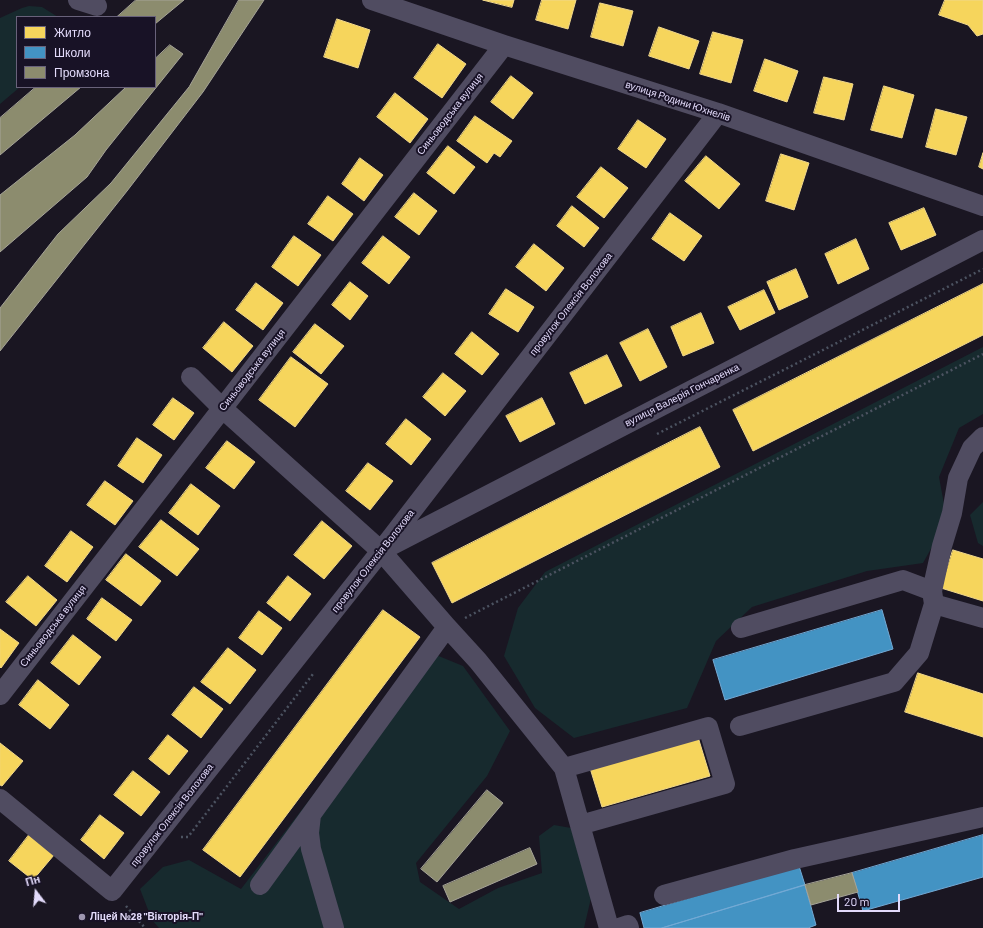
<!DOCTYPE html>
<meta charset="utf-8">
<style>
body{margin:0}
#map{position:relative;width:983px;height:928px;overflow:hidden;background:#1a1622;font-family:Barlow,sans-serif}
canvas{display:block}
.legend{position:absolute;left:16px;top:16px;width:140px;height:72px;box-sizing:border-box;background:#181226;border:1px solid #69627b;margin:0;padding:5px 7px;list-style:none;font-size:12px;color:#e3dbfb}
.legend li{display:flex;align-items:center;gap:8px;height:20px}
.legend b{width:20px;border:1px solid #69627b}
.north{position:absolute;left:16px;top:872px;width:40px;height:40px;-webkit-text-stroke:3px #181226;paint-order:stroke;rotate:344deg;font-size:11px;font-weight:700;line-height:16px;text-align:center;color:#e3dbfb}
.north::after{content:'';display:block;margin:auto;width:14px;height:18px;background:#e3dbfb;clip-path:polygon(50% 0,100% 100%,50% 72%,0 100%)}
.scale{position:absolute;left:837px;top:894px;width:63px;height:18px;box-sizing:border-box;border:2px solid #e3dbfb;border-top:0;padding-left:5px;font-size:12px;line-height:14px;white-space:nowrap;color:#e3dbfb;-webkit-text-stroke:3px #181226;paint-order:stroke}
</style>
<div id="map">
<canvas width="983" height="928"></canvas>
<ul class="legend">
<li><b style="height:11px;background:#f6d55c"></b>Житло</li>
<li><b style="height:11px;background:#4393c3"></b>Школи</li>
<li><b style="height:11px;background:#8c8c6e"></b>Промзона</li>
</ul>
<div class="north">Пн</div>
<div class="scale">20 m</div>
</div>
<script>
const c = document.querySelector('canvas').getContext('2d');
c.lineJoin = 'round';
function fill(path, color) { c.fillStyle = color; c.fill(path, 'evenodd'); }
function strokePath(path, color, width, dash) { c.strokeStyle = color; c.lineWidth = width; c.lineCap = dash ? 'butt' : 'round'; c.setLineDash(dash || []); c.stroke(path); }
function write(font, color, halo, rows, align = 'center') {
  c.font = font + ' Barlow,sans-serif'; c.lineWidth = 4; c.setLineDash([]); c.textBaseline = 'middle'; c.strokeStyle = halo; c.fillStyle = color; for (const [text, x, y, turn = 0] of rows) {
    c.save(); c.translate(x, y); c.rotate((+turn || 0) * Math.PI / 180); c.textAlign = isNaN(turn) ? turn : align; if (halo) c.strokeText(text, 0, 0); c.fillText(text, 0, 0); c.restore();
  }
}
fill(new Path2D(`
 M29,6l13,1 16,10h-41v70h3l-20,17v-86l22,-10z
 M983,347v67l-24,14 -20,49 8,43 -24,43 -56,8 -115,36 -36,34 -29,67 -113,30 -39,-30 -31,-52 14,-48 27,-36z
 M983,502v44l-5,-3 -8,-28z
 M424,650l39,16 47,65 -23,45 -71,87 4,19 39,27 39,-21 44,-15 -3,-37 15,-11 17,3 20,70 -7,30h-425l-7,-8 -12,-31 23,-22 26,-7 52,29z`), '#172a2e');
const homes = new Path2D(`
 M483,0h31l-2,7z
 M542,0h34l-8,29 -32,-9z
 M945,0h38v34l-6,2 -9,-11 -29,-10z
 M600,3l33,8 -10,35 -32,-9z
 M337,19l33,11 -12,38 -34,-11z
 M659,27l40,14 -10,28 -40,-13z
 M713,32l30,8 -12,43 -31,-9z
 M438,44l28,20 -24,34 -28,-20z
 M765,59l33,12 -11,31 -33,-11z
 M511,76l22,17 -20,26 -22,-17z
 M824,77l29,7 -9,36 -30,-7z
 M884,86l30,9 -12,43 -31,-8z
 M395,93l33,26 -18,24 -33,-26z
 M936,109l31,8 -11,38 -30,-8z
 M475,116l37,25 -12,16 -6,-4 -7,10 -30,-22z
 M638,120l28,19 -20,29 -28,-19z
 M448,146l27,21 -21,27 -27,-21z
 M983,153v16l-4,-2z
 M781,154l28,9 -15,47 -28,-9z
 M706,156l34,28 -21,25 -34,-28z
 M360,158l23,17 -19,26 -22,-17z
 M601,167l27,21 -24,30 -27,-21z
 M414,193l23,18 -18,24 -24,-18z
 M328,196l25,18 -20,27 -25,-17z
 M572,206l27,22 -15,19 -27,-21z
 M924,208l12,27 -35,15 -12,-27z
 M670,213l32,23 -18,25 -32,-22z
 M294,236l27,19 -23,31 -26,-19z
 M383,236l27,21 -21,27 -27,-21z
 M856,239l13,30 -31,15 -13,-30z
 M534,244l30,24 -18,23 -30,-24z
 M796,269l12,28 -29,13 -12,-28z
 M350,282l18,14 -18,24 -18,-15z
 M256,283l27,20 -20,27 -27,-20z
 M983,284v51l-230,116 -20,-41z
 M506,289l28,18 -16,25 -29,-18z
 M764,290l11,23 -35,17 -12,-23z
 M701,313l13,30 -31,13 -12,-29z
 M224,322l29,24 -21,26 -29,-24z
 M315,324l29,22 -23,28 -28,-22z
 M648,329l19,38 -27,14 -20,-38z
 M472,332l27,22 -17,21 -27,-21z
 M607,355l15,31 -37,18 -15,-31z
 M291,357l37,27 -33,43 -36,-27z
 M443,373l23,18 -21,25 -22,-19z
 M173,398l21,15 -20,27 -21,-15z
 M542,398l13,26 -35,18 -14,-26z
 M406,419l25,20 -20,26 -25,-21z
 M700,427l20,40 -268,136 -20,-40z
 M137,438l25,17 -19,28 -25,-17z
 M227,441l28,21 -21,27 -28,-21z
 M368,463l25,18 -23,29 -24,-19z
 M105,481l28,20 -18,24 -28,-20z
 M191,484l29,22 -22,29 -29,-22z
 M161,520l38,29 -22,27 -38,-29z
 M322,521l30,25 -28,33 -30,-24z
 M71,531l22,16 -26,35 -22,-16z
 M953,550l30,9v42l-42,-13z
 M126,554l35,27 -20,25 -35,-26z
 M28,576l29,24 -21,26 -30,-24z
 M288,576l23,18 -21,27 -23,-18z
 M102,598l30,22 -16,21 -29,-22z
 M383,610l37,27 -180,240 -37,-27z
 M259,611l23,17 -20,27 -23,-17z
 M0,629l19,14 -18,25 -1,-1z
 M73,635l28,22 -22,28 -28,-22z
 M228,648l28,22 -26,34 -29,-22z
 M918,673l65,21v43l-78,-25z
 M38,680l31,25 -19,24 -31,-24z
 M194,687l29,22 -22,29 -29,-23z
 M168,735l20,16 -19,24 -20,-16z
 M698,737l12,39 -108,31 -12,-39z
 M0,743l23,18 -21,25 -2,-1z
 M133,771l27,21 -19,24 -27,-21z
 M100,815l24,18 -20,26 -23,-19z
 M29,835l25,20 -21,25 -24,-19z`);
fill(homes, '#f6d55c');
strokePath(homes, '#f0d78c', 1);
const schools = new Path2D(`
 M882,610l11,39 -168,51 -12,-40z
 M983,835v42l-120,34 -11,-38z
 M799,866l6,19 -143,43h-18l-4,-15z
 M805,885l11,40 -8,3h-146z`);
fill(schools, '#4393c3');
strokePath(schools, '#73a9d4', 1);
const industry = new Path2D(`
 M136,0h48l-29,24v-7h-38z
 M239,0h25l-61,92 -76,99 -127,160v-43l58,-74 53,-51 78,-96z
 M170,45l13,9 -77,96 -19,27 -87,75v-57l75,-60 51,-48h29v-28z
 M36,87h45l-81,68v-37z
 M487,790l16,13 -66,79 -16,-13z
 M530,848l7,16 -87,38 -7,-16z
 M852,873l6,19 -47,13 -6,-20z`);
fill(industry, '#8c8c6e');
strokePath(industry, '#a6a498', 1);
strokePath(new Path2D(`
 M657,434l326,-165
 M465,618l518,-264
 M181,837h7l125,-163
 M126,906l19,22`), '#4c5361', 2.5, [2, 3]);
strokePath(new Path2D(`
 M78,0l19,6
 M372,0l132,45 214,68 265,93
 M191,377l31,31 159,143 66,76 31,34 86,107 45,160
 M386,548l597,-308
 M932,591l10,-45 10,-33 6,-35 14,-30 11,-11
 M741,628l162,-48 29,11 2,13
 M0,695l504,-650
 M740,726l154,-44 25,-29 15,-49 49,14
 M564,768l144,-41 17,57 -145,41
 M0,799l112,92 269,-340 337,-438
 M311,815l-2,18 2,16 23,79
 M260,885l187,-258
 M664,895l131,-36 188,-42
 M619,928l9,-3 1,3`), '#504c61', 20);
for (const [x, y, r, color] of [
 [82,917,4,"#9d96af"]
]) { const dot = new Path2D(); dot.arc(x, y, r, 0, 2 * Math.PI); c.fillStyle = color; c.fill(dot); strokePath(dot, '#181226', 1.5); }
write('10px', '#e3dbfb', '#181226', [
 ["вулиця Родини Юхнелів",678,101,18],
 ["Синьоводська вулиця",450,114,-52],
 ["провулок Олексія Волохова",571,304,-52],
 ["Синьоводська вулиця",252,370,-52],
 ["вулиця Валерія Гончаренка",682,395,-27],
 ["провулок Олексія Волохова",373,561,-52],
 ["Синьоводська вулиця",53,626,-52],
 ["провулок Олексія Волохова",172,815,-52]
]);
write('bold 10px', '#e3dbfb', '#181226', [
 ["Ліцей №28 \"Вікторія-П\"",90,917]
], 'left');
</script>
